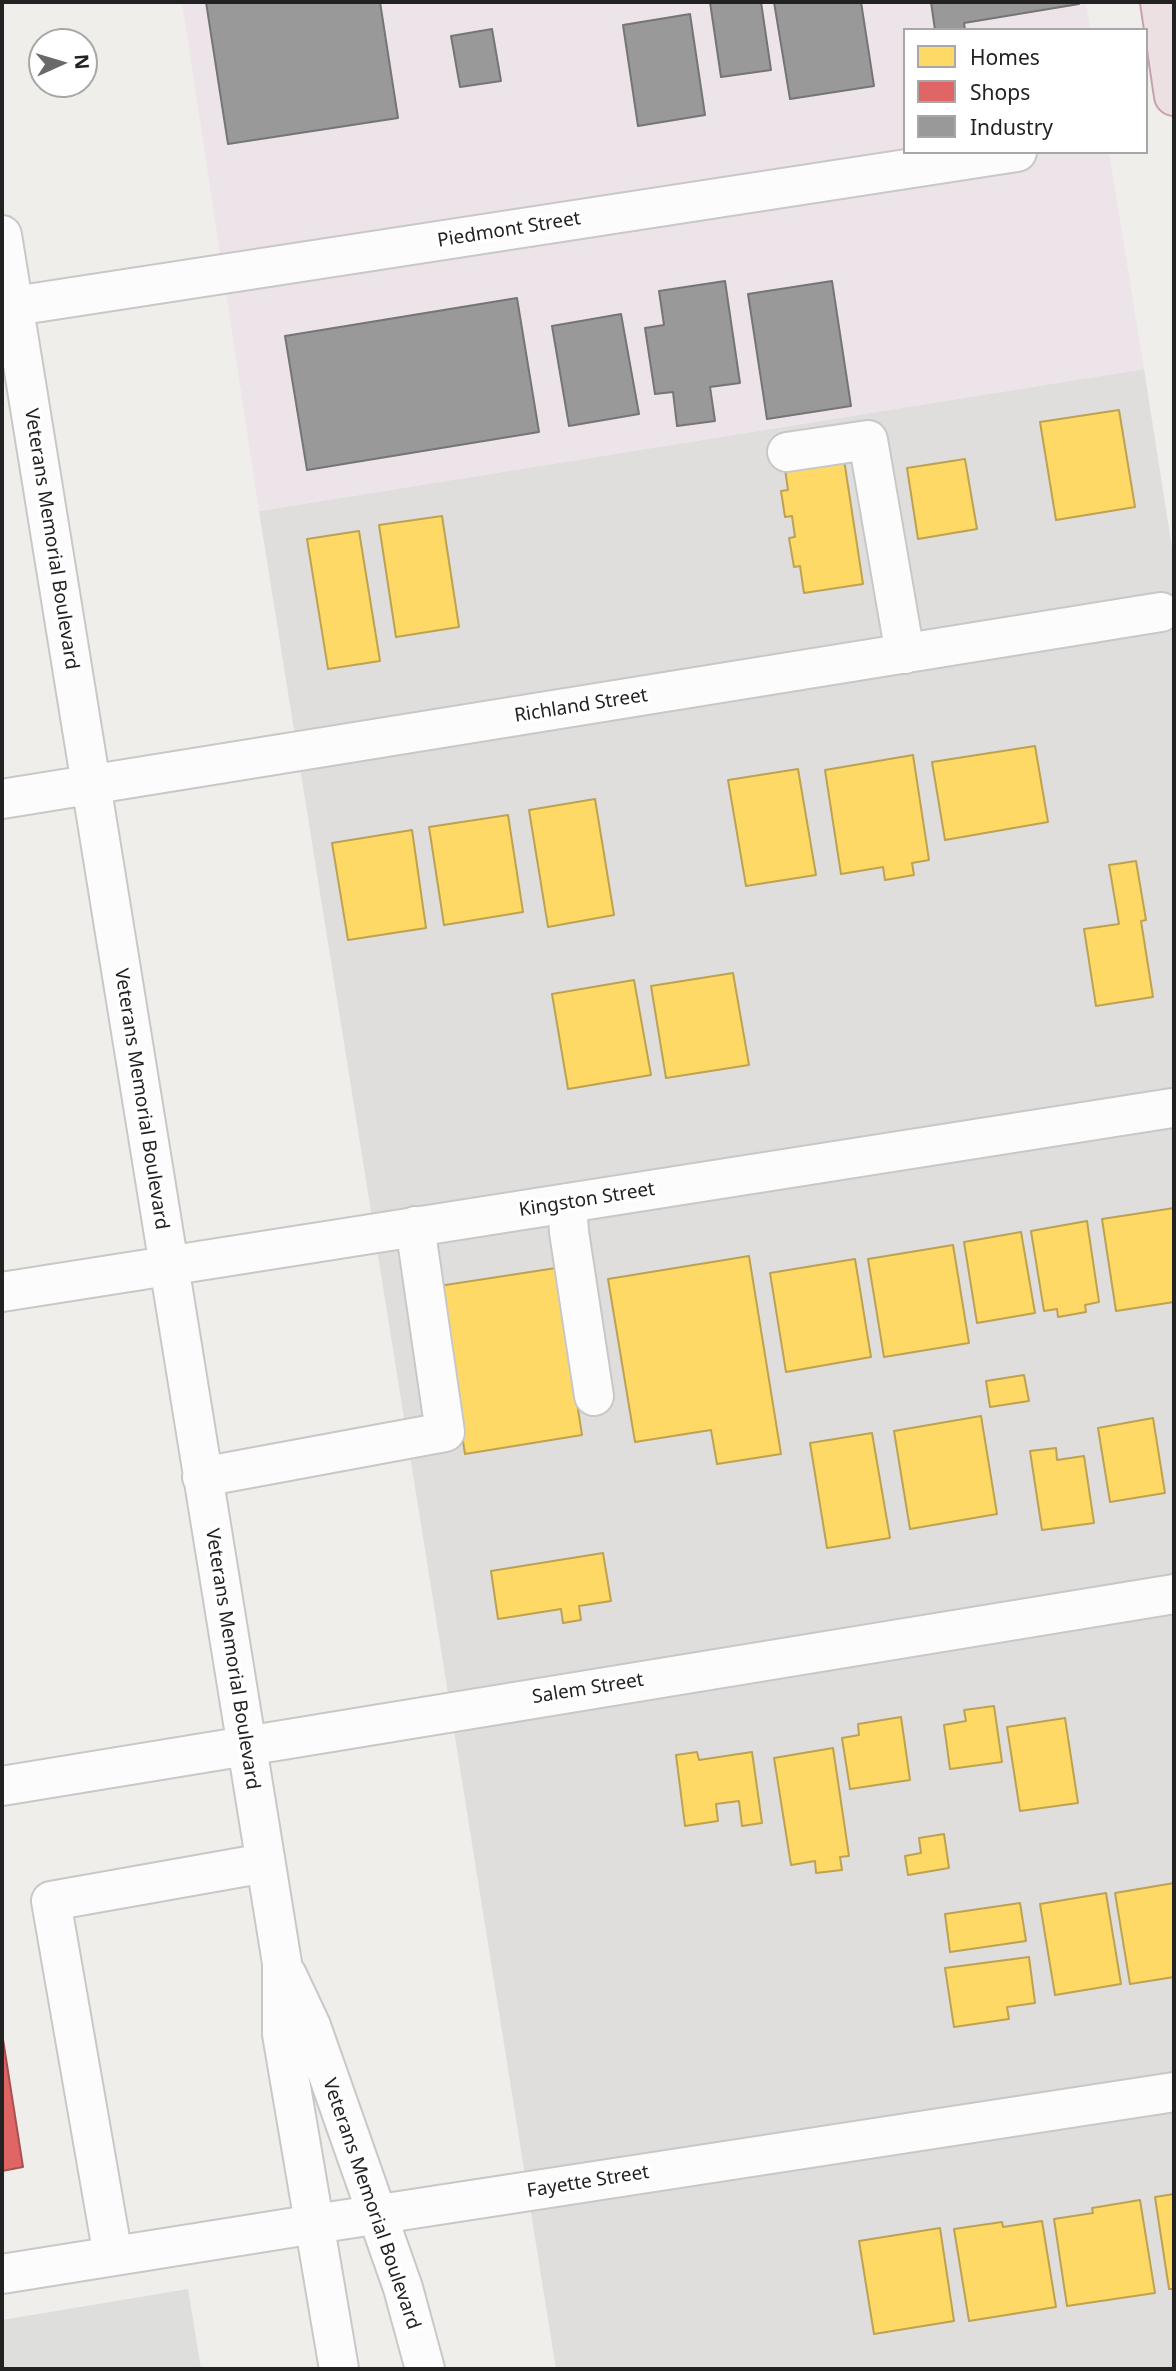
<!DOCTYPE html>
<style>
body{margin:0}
#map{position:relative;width:1176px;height:2371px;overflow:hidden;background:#f0eeeb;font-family:"Noto Sans",sans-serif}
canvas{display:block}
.frame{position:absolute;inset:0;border:4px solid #222;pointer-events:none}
.legend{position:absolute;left:903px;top:28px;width:245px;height:126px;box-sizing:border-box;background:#fff;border:2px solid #a7a7a7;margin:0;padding:9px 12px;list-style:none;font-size:21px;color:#222}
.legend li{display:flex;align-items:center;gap:14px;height:35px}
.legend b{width:35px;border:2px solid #a7a7a7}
.north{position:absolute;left:28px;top:28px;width:70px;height:70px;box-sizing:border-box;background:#fff;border:2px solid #a7a7a7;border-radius:50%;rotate:86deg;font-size:19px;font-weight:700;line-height:28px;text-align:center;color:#222}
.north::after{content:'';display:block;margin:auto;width:24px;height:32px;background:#6a6968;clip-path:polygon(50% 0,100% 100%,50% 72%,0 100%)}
</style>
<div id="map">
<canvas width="1176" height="2371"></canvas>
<div class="frame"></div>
<ul class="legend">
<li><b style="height:19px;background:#ffd966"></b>Homes</li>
<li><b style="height:19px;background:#e06666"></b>Shops</li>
<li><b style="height:19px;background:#999"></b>Industry</li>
</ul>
<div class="north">N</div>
</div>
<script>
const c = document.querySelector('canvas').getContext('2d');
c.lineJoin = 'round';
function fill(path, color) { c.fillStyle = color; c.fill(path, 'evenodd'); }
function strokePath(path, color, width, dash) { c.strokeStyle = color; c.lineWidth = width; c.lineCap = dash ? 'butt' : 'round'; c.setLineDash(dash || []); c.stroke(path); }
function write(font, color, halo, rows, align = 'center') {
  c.font = font + ' "Noto Sans",sans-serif'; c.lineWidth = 7; c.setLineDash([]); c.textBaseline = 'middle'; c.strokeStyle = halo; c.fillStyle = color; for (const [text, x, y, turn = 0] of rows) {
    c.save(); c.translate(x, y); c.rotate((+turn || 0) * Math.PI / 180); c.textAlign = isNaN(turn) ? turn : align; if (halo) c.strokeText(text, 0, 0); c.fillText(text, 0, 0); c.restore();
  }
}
fill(new Path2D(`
 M1144,369l30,192v1808h-618l-297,-1858z`), '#dfdedc');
fill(new Path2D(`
 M182,2h904l4,28h-185v122h204l35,217 -885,142z`), '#ede4e9');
fill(new Path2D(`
 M188,2289l13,80h-199v-49z`), '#dededc');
const homes = new Path2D(`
 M1119,410l16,97 -79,13 -16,-98z
 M843,453l20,131 -59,9 -4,-27 -6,1 -5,-29 6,-1 -3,-21 -7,1 -4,-26 7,-1 -4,-28z
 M965,459l12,70 -59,10 -11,-71z
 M442,516l17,111 -63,10 -17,-112z
 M359,531l21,130 -52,8 -21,-130z
 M1035,746l13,76 -103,18 -13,-78z
 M913,755l16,105 -17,3 2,12 -29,5 -2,-13 -42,7 -16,-104z
 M798,769l18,106 -70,11 -18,-106z
 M595,799l19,116 -66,12 -19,-117z
 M508,815l15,97 -79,13 -15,-98z
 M412,830l14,98 -78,12 -16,-97z
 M1136,861l10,59 -5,1 12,76 -57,9 -12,-77 35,-5 -10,-59z
 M733,973l16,92 -83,13 -15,-92z
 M634,980l17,95 -83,14 -16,-95z
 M1174,1208v94l-58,9 -14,-92z
 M1087,1221l12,81 -14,3 1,7 -28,5 -1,-8 -13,2 -13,-80z
 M1021,1232l14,81 -58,10 -13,-81z
 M953,1245l16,98 -85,14 -16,-98z
 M749,1256l32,198 -64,10 -6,-34 -76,12 -27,-163z
 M855,1259l16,98 -85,15 -16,-99z
 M556,1268l26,167 -117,19 -26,-168z
 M1024,1375l5,26 -39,6 -4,-26z
 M981,1416l16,98 -87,15 -16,-98z
 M1153,1418l12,75 -55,9 -12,-74z
 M872,1433l18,105 -63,10 -17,-105z
 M1056,1448l1,12 27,-4 10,67 -52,7 -12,-79z
 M603,1553l8,48 -32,5 2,14 -18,3 -2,-14 -63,10 -7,-48z
 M994,1706l8,56 -52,7 -6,-44 22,-4 -2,-11z
 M901,1717l9,63 -60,9 -8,-51 17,-3 -1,-11z
 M1065,1718l13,85 -58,8 -13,-84z
 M833,1748l16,108 -9,1 2,13 -26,3 -1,-12 -24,4 -17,-107z
 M697,1752l2,8 53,-8 10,71 -20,3 -3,-25 -23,3 2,17 -33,5 -9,-71z
 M944,1834l5,34 -41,7 -3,-19 16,-3 -2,-15z
 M1174,1883v94l-44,7 -15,-91z
 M1106,1893l15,91 -66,11 -15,-91z
 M1020,1903l6,38 -76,11 -5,-38z
 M1029,1957l6,46 -28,4 2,12 -55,8 -9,-59z
 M1174,2194v95h-5l-14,-92z
 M1140,2200l15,93 -88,13 -13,-87 39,-6 -1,-5z
 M1042,2221l14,86 -87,14 -15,-92 48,-7 1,5z
 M940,2228l14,93 -80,13 -15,-93z`);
fill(homes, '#ffd966');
strokePath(homes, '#bda252', 2);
const shops = new Path2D(`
 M2,2033l21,134 -21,4z`);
fill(shops, '#e06666');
strokePath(shops, '#a75252', 2);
const industry = new Path2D(`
 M206,2h174l18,116 -170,26z
 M710,2h51l10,68 -50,7z
 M774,2h87l13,84 -84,13z
 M931,2h148v2l-115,19 1,7h-30z
 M690,14l15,101 -67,11 -15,-101z
 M492,29l9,52 -41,6 -9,-51z
 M725,281l15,102 -30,4 5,34 -38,5 -4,-34 -18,2 -10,-66 19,-3 -5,-34z
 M832,281l19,125 -84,13 -19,-125z
 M517,298l22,134 -232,38 -22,-134z
 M621,314l18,100 -70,12 -17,-100z`);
fill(industry, '#999');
strokePath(industry, '#757575', 2);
const minor = new Path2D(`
 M2,235l280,1728v71l57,335
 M2,308l1015,-156
 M787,452l81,-12 37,214
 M2,799l1159,-187
 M567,1203l2,29 25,164
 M2,1292l1170,-184
 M202,1477l243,-45 -30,-206
 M2,1786l1172,-192
 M287,1975l24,51 92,262 22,81
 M113,2256l-62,-355 214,-38
 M2,2274l313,-50 859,-132`);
const highway = new Path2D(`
 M1160,2l14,94`);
strokePath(minor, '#c9c8c7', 42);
strokePath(highway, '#c5a2ac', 42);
strokePath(minor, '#fdfcfc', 38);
strokePath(highway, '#ece0e2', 38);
write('19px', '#222', '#fff', [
 ["Piedmont Street",509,230,-9],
 ["Veterans Memorial Boulevard",51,539,81],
 ["Richland Street",581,706,-9],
 ["Veterans Memorial Boulevard",141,1099,81],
 ["Kingston Street",587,1200,-9],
 ["Veterans Memorial Boulevard",232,1659,81],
 ["Salem Street",588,1689,-9],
 ["Fayette Street",588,2182,-9],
 ["Veterans Memorial Boulevard",371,2204,71]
]);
</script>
